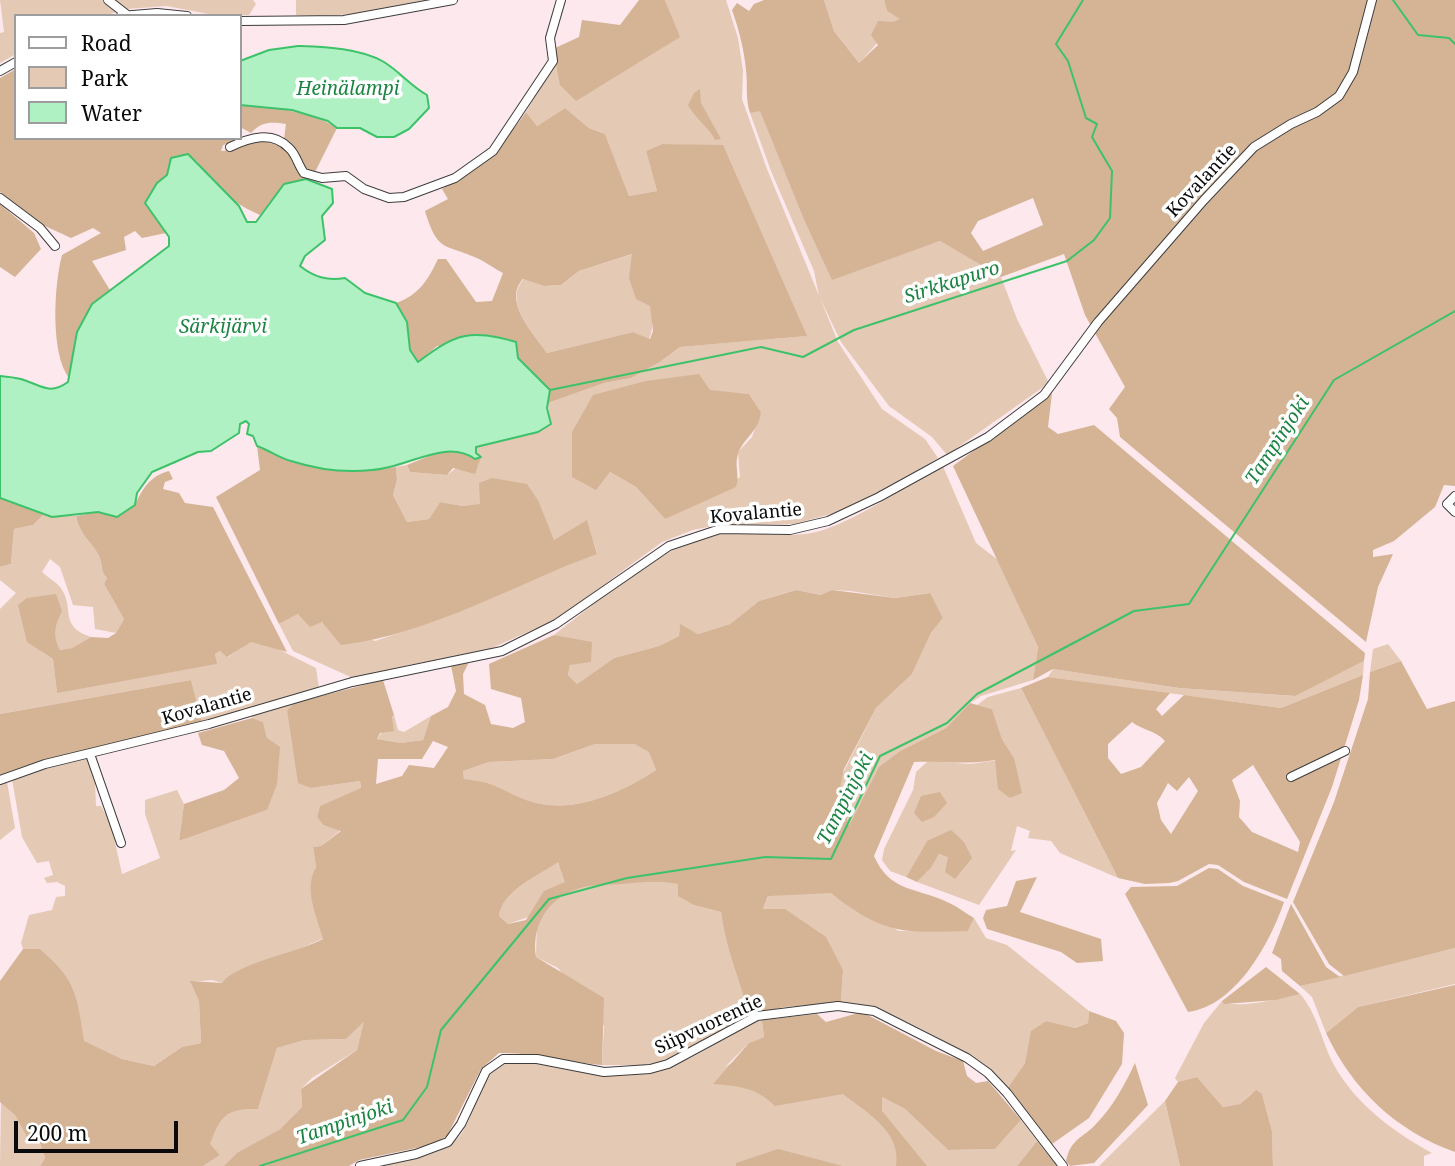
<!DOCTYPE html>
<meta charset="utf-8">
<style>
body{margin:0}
#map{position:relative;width:1455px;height:1166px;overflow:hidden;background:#fde8ed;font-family:"Noto Serif",serif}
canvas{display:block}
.legend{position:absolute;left:14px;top:14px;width:228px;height:126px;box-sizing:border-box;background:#fff;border:2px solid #9d9d9d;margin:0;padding:9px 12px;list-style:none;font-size:21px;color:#0a0a0a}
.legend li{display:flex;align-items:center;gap:14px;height:35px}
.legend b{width:35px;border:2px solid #9d9d9d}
.scale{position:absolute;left:14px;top:1121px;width:164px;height:32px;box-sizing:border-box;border:4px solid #0a0a0a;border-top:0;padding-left:9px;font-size:21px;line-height:24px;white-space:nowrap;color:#0a0a0a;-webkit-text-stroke:5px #fff;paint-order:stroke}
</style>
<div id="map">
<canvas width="1455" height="1166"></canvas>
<ul class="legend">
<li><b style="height:9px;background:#fff"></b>Road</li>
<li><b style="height:19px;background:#e4c9b5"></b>Park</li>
<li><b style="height:19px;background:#b0f1c4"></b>Water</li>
</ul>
<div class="scale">200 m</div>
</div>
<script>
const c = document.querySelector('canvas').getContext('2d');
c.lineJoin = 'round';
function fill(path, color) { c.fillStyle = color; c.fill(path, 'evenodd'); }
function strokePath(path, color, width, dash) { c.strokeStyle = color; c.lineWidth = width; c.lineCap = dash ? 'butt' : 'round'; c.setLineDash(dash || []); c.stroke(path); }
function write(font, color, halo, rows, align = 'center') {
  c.font = font + ' "Noto Serif",serif'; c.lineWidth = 7; c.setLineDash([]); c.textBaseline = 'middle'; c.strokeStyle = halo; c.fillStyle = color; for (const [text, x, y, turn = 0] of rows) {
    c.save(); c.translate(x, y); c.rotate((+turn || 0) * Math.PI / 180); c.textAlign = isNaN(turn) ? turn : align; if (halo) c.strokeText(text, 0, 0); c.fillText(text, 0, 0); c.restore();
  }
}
fill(new Path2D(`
 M0,0h102l14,12 -11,4h-89v38l-16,9v-30l4,-1z
 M115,0h138l3,4 -7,11h-35l-48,-9 -39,3z
 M296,0h144c-48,8 -96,19 -144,15z
 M665,0h61l12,38 5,33 -1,28 25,70 71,173 44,67 43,30 13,19 -56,34 -44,20 -44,12 -76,1 -25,5 -31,12 -105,77 -74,33 -75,13 -53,14 -62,-28 -14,-27 19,-10 77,27 65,-22 157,-66 -10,-32 -33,20 -15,-39 -76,4 -23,-4 -11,17 -22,3 -14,-27 4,-15 -1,-13 11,-2 3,7 37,3 29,-22v-6l62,-15 13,-8 -3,-21 56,-20 27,-5 29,-16 20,-15 126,-11 -84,-190 -60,-2 -16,7 11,40 -28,5 -24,-62 -16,-6 -24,-20 -28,18 -11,-14 30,-51 123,-24zM710,391l39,3 12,18 -9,25 -14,15 2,25 -75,42 -29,-32 -26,-15z
 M824,0h60l3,11 14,8c-9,4 -31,34 -42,44l-25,-32z
 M760,110l44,110 28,59 108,-38 61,36 16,42 32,64 -102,72 -15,-18 -43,-31 -48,-64 -22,-46 -5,-25 -43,-100 -21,-58z
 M633,254c8,24 27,61 16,85l-16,-7 -86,21c-13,-19 -45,-52 -23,-74l20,7 17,-1 18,-14z
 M942,464l34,79 22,17 40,87 -5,33 -52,16 -11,7 -24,25 -46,23 -14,11 -55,131 68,38h69l6,-13 12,20 21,7 82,66 -1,12 -14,5 -28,-7 -14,10 -7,32 -18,26c-31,-36 -118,-83 -166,-86l2,-33 -80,-61 5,-12 -74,8 27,7c4,35 19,69 28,103l-85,47 -16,3h-46l2,-39 -46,-58 -22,-11 1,-36 9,-10 -38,13 -9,-8c3,-25 40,-41 59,-55l1,5 283,-91 34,-67 36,-34 19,-41 12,-15 -14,-25 -34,5 -45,-7 -17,-1 -11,5 -27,-5 -36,11 -29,23 -32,10 -18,-9 -1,11 -20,10 -45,12 -37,26 -9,-9 2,-10 22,-22 -38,-8c45,-34 110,-94 167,-101 31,-5 62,6 95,-2 35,-8 94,-48 126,-68z
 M44,514l32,2c5,22 15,24 23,40 4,9 1,15 8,22l-3,6 20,35 -8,14 -21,-4 -2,-22 -20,-2 -13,-38 -10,-8 -8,13c5,5 13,9 18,15 16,20 -3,39 31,50l-19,11 -12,2 -6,-11 2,-45 -14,58 11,7 4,33 159,-28 -1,-10 5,-3 8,6 23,-16 19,4 46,23 3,20 -117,34 -11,-42 -191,34v-105l16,-16 -16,-13v-13l11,-3 3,-35 19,-4z
 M1388,644l13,17 -31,11 3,-23z
 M1364,661l-1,14 -82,33 -233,-31 5,-8 126,19 115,8z
 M1021,688l97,190 -58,-25 -9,-12 -23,-3 2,-7 -13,-5 -6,25 5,-1 -37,55 -62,-23 14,-14 8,-14 9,2 7,22 9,-11 -37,-26 -21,36 -16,-6 -8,-11 2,-11 29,-59 3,-18 12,-11 42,3 44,-6 -12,-19 -10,-30 -15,-4 11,-8z
 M294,703l-7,7 24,78 49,-7 1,8 -41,17 -3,11 6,8 18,5 -20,16 -8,1 3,20c-12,21 1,50 8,71l-102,45 -10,-3 -21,2 8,19 2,42 -19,4 -28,19 -32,-7 -39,-18c-6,-45 -6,-61 -43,-92h-17l-2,-6 8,-28 23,-5 4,-13 9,-1v-10l-8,-4 -10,1 -3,-5 9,-3 -4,-14 -12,2 -15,-26 -10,-58 3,-4 74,-18 6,25 1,24h5l10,18 11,50 38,-16 -15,-44v-14l32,-10 7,14 -5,37 88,-31v-72l-4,-16 -11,-4v-4z
 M394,715l4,15 6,2 27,-16 -8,24 -22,3 -24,-4z
 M615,743h20l14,8 7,19c-40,26 -91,48 -137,27 -24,-11 -28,-15 -55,-18l-1,-8 26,-9 64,-3 42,-15z
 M7,782l8,46 -15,12v-56z
 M1455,948v36l-97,23 -32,26 -14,-36 -12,-11z
 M1300,994c18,20 22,50 35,73 22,38 60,66 97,86l-8,3v10h-151l-1,-35 -10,-37 -10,-1 -12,11 -17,3 -26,-30 -19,5 -3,-4 29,-55 18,-22c15,9 61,-3 78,-7z
 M762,1020l2,17 -15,6 -24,24 24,-15 133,58v-13l23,12 43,41 47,-1 26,-29 16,21 -20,25h-647c25,-5 55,-7 78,-20 33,-18 22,-77 65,-87 61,10 118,26 177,-1 25,-12 45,-31 72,-38z
 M365,1021l-8,29 -45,28 -11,11 1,18 -23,23 -30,19 14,17h-60l17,-11 -11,-11c12,-29 17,-35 49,-35l19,-61 28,-8 41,-1z
 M1165,1101l15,65h-81z
 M1,1102l14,13 14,26 11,2 5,15 -5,8h-40z`), '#e4c9b5');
fill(new Path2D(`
 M639,0h26l15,37 -104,64 -16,-16 -7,-36 26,-12 3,-17 38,5z
 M764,0h60l10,31 25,32 19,-18 -7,-10 7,-14 15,1 7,-3 -13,-8 -3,-11h571v486l-11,-1 -9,22 -41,34 -21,9v7l20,-3 -15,33 -12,55 -246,-205 -3,-19 -8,-9 16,-22 -40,-72 -21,-61 -63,23 -61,-36 -108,39 -28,-60 -44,-109 -10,2c-5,-15 -2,-28 -4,-43 -2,-21 -7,-40 -14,-60l5,-7 12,8 5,-7zM1033,198l10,27 -60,26 -12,-18 7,-12z
 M16,69v69h219l1,3 -13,4 -2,6 11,-1 19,-11 27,6 6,-6 2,-15c-15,-2 -24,-3 -35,9l-11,-6v-22c24,-1 79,9 97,23l-22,44 -9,7 -22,5 -24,31c-25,-11 -50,-28 -63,-54l-29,6 -1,8 -10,8 -12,20 21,30 -24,5 -7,-7 -11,6 2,13 -34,11 18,29c-32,25 -34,50 -41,88 -19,-25 -15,-93 -7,-123l39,-22 -8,-5 -22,10 -28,-13 -43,-33v-114z
 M700,89l1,14 20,36 -6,1c-3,-9 -20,-22 -27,-35l6,-12z
 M565,108l24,20 16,6 24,62 28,-5 -11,-40 16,-7 61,1 84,191 -127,11 -20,15 -29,16 -27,5 -56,20 2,-13 -32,-32 -81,-12 -19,16 -8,-12 -3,-28 -11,-19c23,-8 32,-23 42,-44h8l30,43 16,-1 11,-28c-8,-4 -16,-10 -24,-14 -34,-16 -41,-5 -54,-48l23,-12 -6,-10c37,-23 59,-41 84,-77l11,14zM632,254l-3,24 7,21 14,7 3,25 -3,8 -17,-7 -86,21c-13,-19 -45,-52 -24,-74l21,7 17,-1 18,-14z
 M0,204l34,29 7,16 -26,28 -15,-10z
 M699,374l11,16 39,4 12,18c-2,20 -18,26 -23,42 -4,11 2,22 -2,33l-71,32 -29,-32 -26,-15 -14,18 -24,-13v-45l21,-37 53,-14z
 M1052,393l-4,34 10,7 36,-9 271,228 -1,8 -69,35 -116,-8 -126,-19 -20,11 5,-33 -85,-181z
 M257,446c12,4 23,12 35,16 34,9 69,10 104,5l1,13 -4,15 14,27 22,-3 11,-17 23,4 17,-2 -1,-21 13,-5 35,6 12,18 15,38 33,-20 10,34c-84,31 -166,80 -256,91l-19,-23 -12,5 -12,-13 -19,10 -63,-127 44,-27z
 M459,449l16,10 6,-2 -6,17 -22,-6 -6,7 -37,-3 -3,-7 32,-13z
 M169,471l4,8 -8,3 -2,7 16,4 6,10 28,4 74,145 -36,-10 -24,15 -7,-6 -5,3 2,10 -160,29 -4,-34 -26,-17 -9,-37 9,-7 29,-4 6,17c-7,14 -10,24 -2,39l12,-2 19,-11 17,1 8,-5 8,-14 -20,-35 3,-6c-7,-7 -4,-13 -8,-22 -8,-16 -18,-18 -23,-40l22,-4 10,3 27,-10c8,-17 15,-29 34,-34z
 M0,498l44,16 -11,11 -19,4 -3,35 -11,3z
 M796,590l25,5 11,-5 63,8 35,-5 13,25 -12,15 -19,41 -36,34 -32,61 -5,24 10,33 30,-59 21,-16 46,-23 24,-25 22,6 10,30 12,19 8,35 -12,5 -12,-9 -3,-29c-27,5 -53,1 -81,2l-40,94c16,36 40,31 71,45 10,4 19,11 29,17l-6,13c-65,2 -84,4 -137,-38l-63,3 -5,13h22l41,28 17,33 -2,33 -57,4 -35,8c-9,-34 -24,-68 -28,-103l-27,-7 -16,-9v-12c-19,-4 -37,-2 -56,0 -12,1 -26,0 -38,3 -34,8 -53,36 -48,70l68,41 -2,67c-35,-3 -68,-13 -103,-12l-18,16 -34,67 -16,9 -72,15 -10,6h-125l13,-13 42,-23 23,-23 -1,-18 56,-39 7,-28 -18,17 -41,1 -28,8 -19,61c-32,0 -37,6 -48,35l10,11 -17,11h-163l5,-8 -5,-15 -11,-2 -14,-26 -15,-13v-121l23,-32h17c37,31 37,47 44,92l38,18 32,7 28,-19 19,-4 -2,-42 -9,-20 32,2c14,-20 75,-30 101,-44 -6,-23 -20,-50 -7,-72l-3,-20 8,-1 20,-15 -18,-6 -6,-8 3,-11 41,-18 -1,-7 -49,7 -13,-5 -11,-73 7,-7 89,-23 11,35 -2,2 2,14 -14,2 -3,6 24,4 22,-3 8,-24 17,-9 8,-16 -5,-26 18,-3 -6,12 1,20 21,11 6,19 22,4 12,-6 -4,-24 -30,-9 -2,-25 65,-29 38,7 -1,20 -21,3 -2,10 9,9 37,-26 45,-12 20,-10 1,-12 18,10 32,-10 29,-23zM433,741l15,6 -14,21 -25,-3 -7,11 -26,8 2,-25h44zM595,744h40l14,8 7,18c-40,26 -91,48 -137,27 -24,-11 -27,-15 -55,-18l-1,-8 26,-9 64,-3zM558,862l7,20 -21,9 -18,29 -18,4 -9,-8c3,-25 40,-41 59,-54z
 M1401,661l26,48 28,-8v247l-111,28 -15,-12 -36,-62 41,-100 34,-103 2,-27z
 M1363,675l-4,25 -27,87 -45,112 -43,-17 -26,-17 -9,-1 -31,17 -9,2 -24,1 -27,-6 -97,-190 27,-11 122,16 -14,16 6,7 22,-21 97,13zM1132,722c10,8 23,8 33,19l-24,26 -20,7 -13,-16v-14zM1253,765l47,77 -2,10 -46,-20 -13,-15 1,-16 -8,-21zM1189,777l9,14 -27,43 -10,-14 -4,-17 11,-20 9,8z
 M191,680l11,42 -183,46 -19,9v-63z
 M252,718l11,4 4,16 13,9 -3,37 -10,26 -88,31 5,-37 40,-14 15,-12 -15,-27 -22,-6 -4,-12z
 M940,792l7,11 -13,14 -12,5 -8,-9 7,-17z
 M951,830l13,12 8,16 -17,21 -10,-7 3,-15 -9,-3 -8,14 -14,14 -11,-5 21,-36z
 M1209,868l9,1 25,17 41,16c-14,41 -48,104 -96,110l-63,-118 6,-7 46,-1z
 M1037,877l-17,35 81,27 2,22 -26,2 -16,-11 -74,-23 -4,-11 3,-8 21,-4 9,-25z
 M1291,904l35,63 14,10 -40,9 -18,-15 -1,-12 -9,-6z
 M1266,967l34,27 -24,6 -52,4 -2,-3z
 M1455,985v167c-59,-21 -103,-63 -129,-119l32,-26z
 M1089,1011l27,10 8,12 -2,31 -33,54 -37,26 -45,-55 18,-26 6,-32 15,-10 29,7 13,-5z
 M862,1012l74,39 27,10 4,15 9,7 12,-2 33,39 -26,29 -47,1 -43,-41 -23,-12v14l45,55h-31c6,-34 -30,-54 -53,-72l-68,12c-19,-19 -37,-20 -62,-22l36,-41 15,-6 -2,-17 55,-6 9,8z
 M1135,1063l13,42 -54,58 -24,3 -4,-5c5,-23 16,-22 30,-37 17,-17 29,-40 39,-61z
 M1197,1077l26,30 17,-3 16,-14 6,4 10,37 1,35h-93l-15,-65 13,-19z
 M1037,1141l20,25h-40z
 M778,1149l65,17h-107v-3z`), '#d4b495');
const water = new Path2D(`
 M298,46c26,1 62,2 86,16 16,10 27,24 43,33l2,13 -20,21 -15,8h-17l-17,-9h-23l-9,-7 -36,-11 -52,-5v-44l29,-11z
 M188,154l51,52 8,16h9l28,-38 22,-5 26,10 1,14 -11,13 3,24 -20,16 -5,10c14,11 27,15 45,12l20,15 31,10 11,19 3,28 8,12c38,-29 52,-33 98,-20l2,16 32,32 -3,18 4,16 -13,8 -62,15v6l5,4 -6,2c-30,-21 -67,9 -103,11 -26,3 -56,-1 -81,-9 -12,-3 -22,-11 -34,-15l-4,-10 -6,-2 2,-10 -3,-3 -6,3 -1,9 -28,18 -13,1 -46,20 -15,21 -2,12 -18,12 -19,-5 -46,5 -52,-19v-122c8,1 17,1 24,4 18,6 26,15 44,2l9,-50 15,-28 77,-58v-9l-24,-34 12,-20 10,-8 4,-17z`);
fill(water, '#b0f1c4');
strokePath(water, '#3dc26a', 2);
strokePath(new Path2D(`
 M1393,0l25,35 31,3 6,6
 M550,390l211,-43 42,10 51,-27 213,-69 27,-21 16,-22 2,-47 -20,-34 5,-13 -11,-6 -18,-57 -12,-17 27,-44
 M260,1166l143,-46 24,-33 14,-57 108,-131 78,-21 138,-21 66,2 49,-103 67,-33 30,-29 157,-83 55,-7 145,-224 121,-69`), '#3dc26a', 2);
const minor = new Path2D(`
 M108,0l18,14
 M121,16l36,-3 30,3
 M240,21l104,-1 109,-20
 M0,71l16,-9
 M230,147c19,-9 42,-17 59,1 7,6 9,17 15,25l18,5 24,-2 18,13 25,9 15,-1 51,-19 38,-27 60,-90 -3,-23 11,-38
 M0,198l40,30 15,18
 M1455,496l-8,8 8,8
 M90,754l31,89
 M1291,777l54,-26
 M0,780l45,-16 164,-40 143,-42 150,-31 54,-27 113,-78 51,-17 70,1 38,-9 51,-24 109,-60 56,-42 54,-73 106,-122 50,-53 37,-23 26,-12 22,-16 14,-24 19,-72
 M360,1166l56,-12 32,-12 13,-18 25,-53 17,-12h34l67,13 46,-3 18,-5 89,-48 81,-10 36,5 93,47 21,15 19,20 56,73`);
strokePath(minor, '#3d3d3d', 10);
strokePath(minor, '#fff', 8);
write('18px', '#0a0a0a', '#fff', [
 ["Kovalantie",1202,181,-47],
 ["Kovalantie",756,514,-5],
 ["Kovalantie",207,707,-16],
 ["Siipvuorentie",709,1025,-25]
]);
write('italic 19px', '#1c8442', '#fff', [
 ["Heinälampi",348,90],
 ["Sirkkapuro",952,283,-18],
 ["Särkijärvi",223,328],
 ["Tampinjoki",1278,441,-57],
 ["Tampinjoki",846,799,-63],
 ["Tampinjoki",345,1123,-19]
]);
</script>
